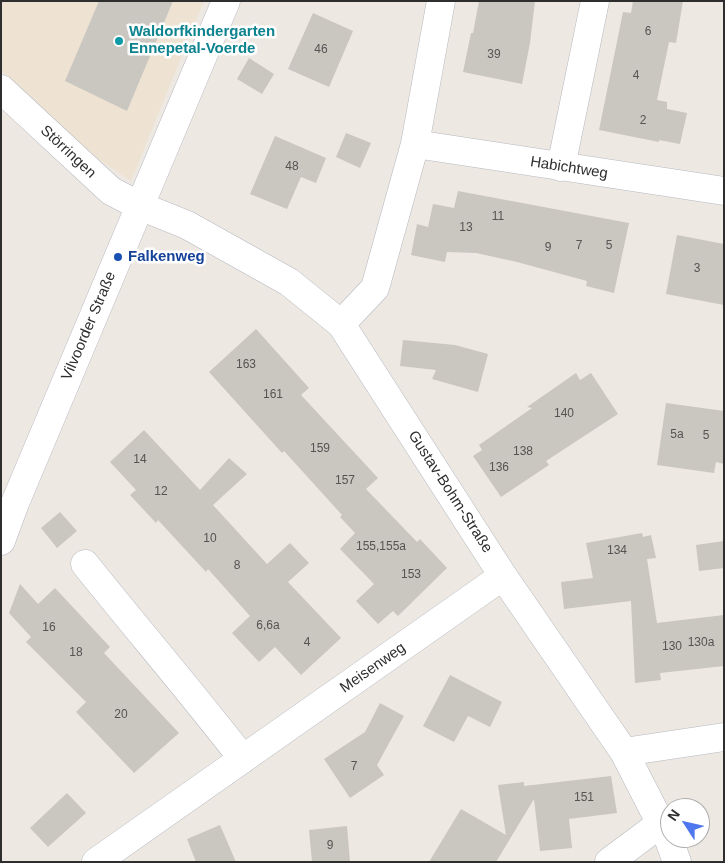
<!DOCTYPE html>
<meta charset="utf-8">
<style>
body{margin:0}
#map{position:relative;width:725px;height:863px;overflow:hidden;background:#eee8e2;font-family:Helvetica,sans-serif}
canvas{display:block}
.frame{position:absolute;inset:0;border:2px solid #2e2e2e;pointer-events:none}
.north{position:absolute;left:660px;top:798px;width:50px;height:50px;box-sizing:border-box;background:#fff;border:1px solid #ababab;border-radius:50%;rotate:305deg;font-size:14px;font-weight:700;line-height:20px;text-align:center;color:#2e2e2e}
.north::after{content:'';display:block;margin:auto;width:18px;height:22px;background:#4f78ee;clip-path:polygon(50% 0,100% 100%,50% 72%,0 100%)}
</style>
<div id="map">
<canvas width="725" height="863"></canvas>
<div class="frame"></div>
<div class="north">N</div>
</div>
<script>
const c = document.querySelector('canvas').getContext('2d');
c.lineJoin = 'round';
function fill(path, color) { c.fillStyle = color; c.fill(path, 'evenodd'); }
function strokePath(path, color, width, dash) { c.strokeStyle = color; c.lineWidth = width; c.lineCap = dash ? 'butt' : 'round'; c.setLineDash(dash || []); c.stroke(path); }
function write(font, color, halo, rows, align = 'center') {
  c.font = font + ' Helvetica,sans-serif'; c.lineWidth = 5; c.setLineDash([]); c.textBaseline = 'middle'; c.strokeStyle = halo; c.fillStyle = color; for (const [text, x, y, turn = 0] of rows) {
    c.save(); c.translate(x, y); c.rotate((+turn || 0) * Math.PI / 180); c.textAlign = isNaN(turn) ? turn : align; if (halo) c.strokeText(text, 0, 0); c.fillText(text, 0, 0); c.restore();
  }
}
fill(new Path2D(`
 M1,1h203l-73,180 -33,-22 -97,-89z`), '#eee3d3');
fill(new Path2D(`
 M99,1h74l-46,110 -62,-30z
 M479,1h56l-5,42 -8,41 -59,-12 8,-39h2z
 M633,1h50l-7,42 -7,-1 -12,58 10,2v7l20,4 -7,31 -21,-4v2l-60,-12 24,-118 8,1z
 M313,13l40,18 -24,56 -41,-18z
 M249,58l25,16 -12,20 -25,-15z
 M346,133l25,10 -11,25 -24,-11z
 M275,136l51,22 -10,25 -15,-6 -14,32 -37,-15z
 M458,191l171,32 -15,70 -28,-7 1,-5 -70,-19 -41,-9 -29,-1 -2,10 -34,-7 6,-31 11,3 5,-23 21,4z
 M677,235l47,9v61l-58,-11z
 M256,329l53,59 -8,7 77,83 -12,11 51,53 3,-3 27,29 -49,48 -5,-5 -15,13 -22,-23 18,-17 -34,-35 15,-16 -15,-16 2,-2 -58,-64 -2,2 -73,-81z
 M403,340l52,5 33,9 -10,38 -46,-13 4,-9 -36,-4z
 M576,373l4,7 11,-7 27,41 -72,47 3,4 -48,32 -28,-41 9,-6 -3,-5 53,-37 -5,-1z
 M666,403l58,8v53l-8,-2 -2,11 -57,-8z
 M144,430l56,60 29,-32 18,16 -34,31 54,59 23,-21 19,20 -21,19 53,56 -40,37 -26,-28 -16,15 -27,-29 18,-17 -42,-47 -2,3 -48,-52 -2,3 -26,-28 6,-5 -26,-28z
 M60,512l17,19 -20,17 -16,-20z
 M642,533l1,4 8,-2 5,23 -9,1 10,64 67,-8v51l-64,7 1,7 -26,3 -4,-82 -67,8 -3,-27 32,-4 -7,-35z
 M724,541v27l-25,3 -3,-26z
 M20,584l18,20 17,-16 55,59 -6,6 75,80 -45,40 -58,-61 10,-10 -60,-60 5,-5 -22,-24z
 M450,675l52,27 -12,25 -22,-11 -14,26 -31,-16z
 M380,703l24,13 -27,49 7,10 -34,23 -26,-39 41,-27z
 M611,776l6,37 -48,6 3,29 -32,3 -6,-52 -38,63h-67l32,-53 45,26 -8,-50 26,-3v4z
 M67,793l19,20 -38,34 -18,-19z
 M220,825l16,37h-40l-9,-23z
 M347,826l3,36h-38l-3,-32z`), '#cac6c0');
const minor = new Path2D(`
 M1,89l110,102 29,15 47,19 102,57 52,42 162,252 121,176 45,88 8,22
 M415,144l309,47
 M561,167l34,-166
 M341,324l34,-36 40,-144 26,-143
 M1,541l14,-38 211,-502
 M85,564c52,65 107,129 158,195
 M624,752l100,-15
 M96,862l407,-286
 M609,862l51,-38`);
strokePath(minor, '#b5b8c0', 29);
strokePath(minor, '#fff', 28);
for (const [x, y, r, color] of [
 [119,41,5,"#0f9aa8"],
 [118,257,5,"#1a4fb4"]
]) { const dot = new Path2D(); dot.arc(x, y, r, 0, 2 * Math.PI); c.fillStyle = color; c.fill(dot); strokePath(dot, '#fff', 2); }
write('12px', '#555452', null, [
 ["6",648,32],
 ["46",321,50],
 ["39",494,55],
 ["4",636,76],
 ["2",643,121],
 ["48",292,167],
 ["11",498,217],
 ["13",466,228],
 ["7",579,246],
 ["5",609,246],
 ["9",548,248],
 ["3",697,269],
 ["163",246,365],
 ["161",273,395],
 ["140",564,414],
 ["5a",677,435],
 ["5",706,436],
 ["159",320,449],
 ["138",523,452],
 ["14",140,460],
 ["136",499,468],
 ["157",345,481],
 ["12",161,492],
 ["10",210,539],
 ["155,155a",381,547],
 ["134",617,551],
 ["8",237,566],
 ["153",411,575],
 ["6,6a",268,626],
 ["16",49,628],
 ["4",307,643],
 ["130a",701,643],
 ["130",672,647],
 ["18",76,653],
 ["20",121,715],
 ["7",354,767],
 ["151",584,798],
 ["9",330,846]
]);
write('bold 15px', '#0d838f', '#fff', [
 ["Waldorfkindergarten",129,32],
 ["Ennepetal-Voerde",129,49]
], 'left');
write('15px', '#2e2e2e', '#fff', [
 ["Störringen",68,152,43],
 ["Habichtweg",569,168,9],
 ["Vilvoorder Straße",89,326,-67],
 ["Gustav-Bohm-Straße",450,492,57],
 ["Meisenweg",373,668,-35]
]);
write('bold 15px', '#164399', '#fff', [
 ["Falkenweg",128,257]
], 'left');
</script>
